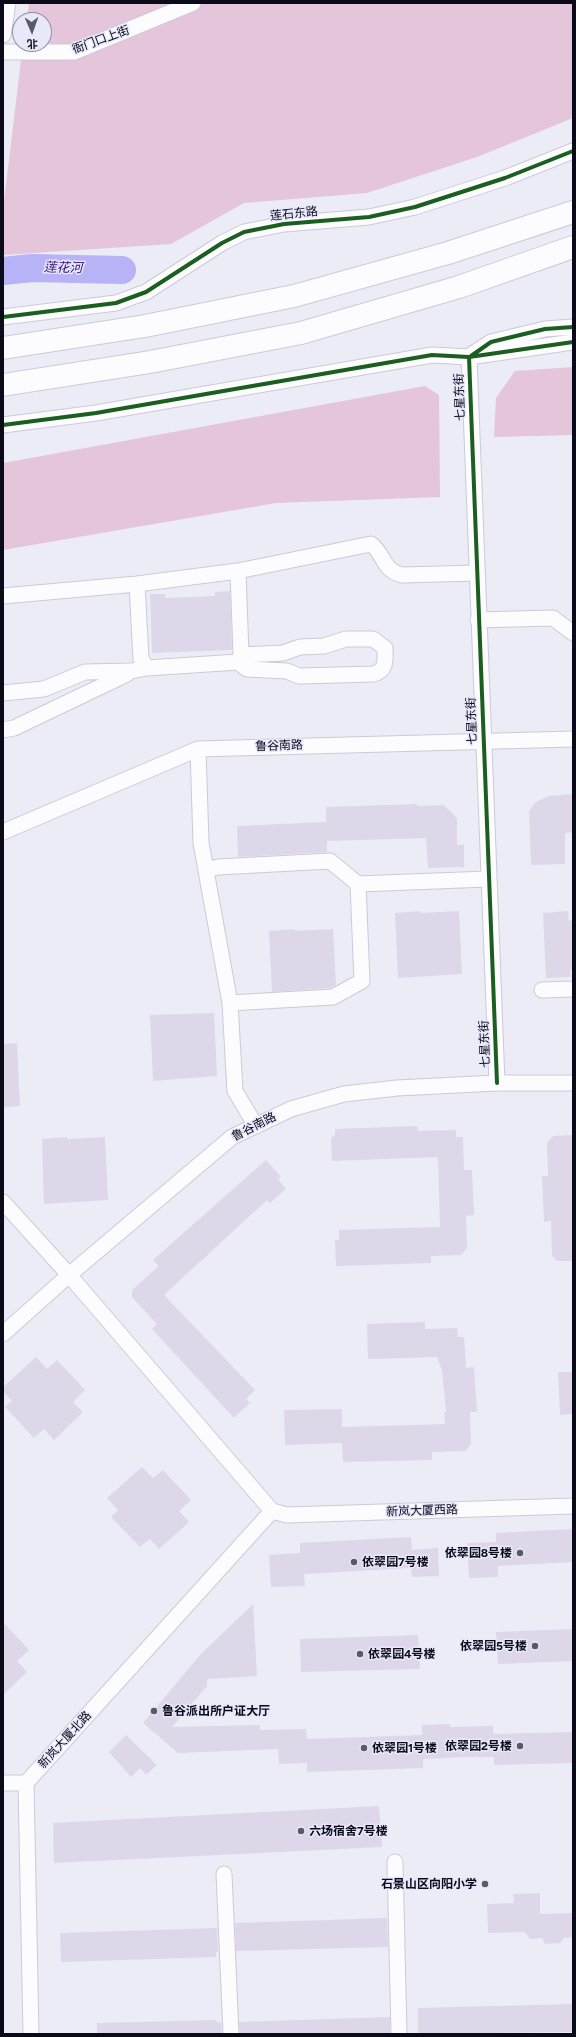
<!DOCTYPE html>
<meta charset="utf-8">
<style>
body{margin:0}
#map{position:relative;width:576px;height:2037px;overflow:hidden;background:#ececf7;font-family:Figtree,"Noto Sans SC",sans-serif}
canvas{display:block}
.frame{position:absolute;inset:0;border:4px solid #0b0a19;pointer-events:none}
.north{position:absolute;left:12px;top:12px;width:40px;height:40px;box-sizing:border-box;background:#e8e8fb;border:1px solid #908fa1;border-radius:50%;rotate:178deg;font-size:11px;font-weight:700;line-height:16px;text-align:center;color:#0b0a19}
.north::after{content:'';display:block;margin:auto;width:14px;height:18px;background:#5a5967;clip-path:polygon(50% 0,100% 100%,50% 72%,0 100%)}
</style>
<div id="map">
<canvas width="576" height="2037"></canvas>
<div class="frame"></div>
<div class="north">北</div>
</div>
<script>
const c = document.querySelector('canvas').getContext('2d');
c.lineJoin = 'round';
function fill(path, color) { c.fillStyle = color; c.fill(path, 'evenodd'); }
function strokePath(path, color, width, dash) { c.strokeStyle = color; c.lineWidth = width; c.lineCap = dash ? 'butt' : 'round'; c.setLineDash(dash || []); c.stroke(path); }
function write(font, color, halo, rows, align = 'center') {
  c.font = font + ' Figtree,"Noto Sans SC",sans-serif'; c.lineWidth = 3; c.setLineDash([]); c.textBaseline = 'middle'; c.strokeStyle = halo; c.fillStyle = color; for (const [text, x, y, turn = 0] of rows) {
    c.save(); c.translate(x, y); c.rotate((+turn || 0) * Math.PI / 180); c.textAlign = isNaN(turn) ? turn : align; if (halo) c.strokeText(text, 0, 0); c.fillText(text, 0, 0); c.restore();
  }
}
fill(new Path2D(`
 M29,3h544v115l-96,39 -110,36 -123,10 -73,41 -168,11v-46l20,-165h21v-24h-17z
 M573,367v68l-79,2 2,-39 19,-27z
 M425,386l14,9 1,102 -164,6 -273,47v-87z`), '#e5c5da');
strokePath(new Path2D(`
 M3,271l29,-3 90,2`), '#b8b3f6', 28);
fill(new Path2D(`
 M230,591l2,59 -80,3 -2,-59h15v4l50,-2v-4z
 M573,794v38l-8,1v31l-34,1 -2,-54 7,-9 13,-6z
 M417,804v2l27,-1 13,13v27h7v22l-36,1 -2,-30 -99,3v11l-89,5 -1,-31 89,-4v-15z
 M421,911v2l38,-2 3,63 -64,4 -3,-65z
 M568,911l1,10 4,-1v50h-3l1,7 -25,1 -3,-65z
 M295,929v2l38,-2 3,56 -6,3 -58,4 -3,-61z
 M214,1013l3,63 -64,5 -3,-66z
 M17,1043l3,63 -17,1v-63z
 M417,1126l1,5 38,-1v7h7l1,33h8l2,45 -8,1 1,32 -6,7 -30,1v7l-95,3 -1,-26h4v-10l101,-3 -2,-70 -106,4 -1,-24 4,-1v-7z
 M573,1135v126h-16l-5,-5 -1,-35 -7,1 -2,-46h6l-1,-33 6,-7z
 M67,1137v2l38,-2 3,63 -64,4 -2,-65z
 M266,1160l15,17 -3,2 8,10 -16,14 -3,-3 -103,95 91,95 -9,9 4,4 -16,15 -82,-89 5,-5 -25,-27v-7l27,-24 -6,-6z
 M425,1322v7l32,-1 1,9h6l2,31 8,-1 3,45h-7l1,32 -6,7 -33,1v8l-89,2 -1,-19 -57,2 -1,-35 58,-1v18l103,-3 -1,-12h2l-4,-42 -5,-13 -69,2 -1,-35z
 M36,1357l11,12 10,-9 28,30 -12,12 10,10 -29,28 -10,-11 -10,9 -29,-31 7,-6 -9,-10v-4z
 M558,1372h15v42l-13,1z
 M142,1467l11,11 10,-8 28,30 -12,11 10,11 -30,27 -9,-10 -10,8 -29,-30 7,-7 -11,-12z
 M573,1529v33l-75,4v11l-29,1 -2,-35 29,-1v-9z
 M411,1537l1,13 26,-2 1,28 -27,1 -1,-9 -107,6 1,12 -34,1 -2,-32 31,-2v-10z
 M253,1604l4,72 -50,3v7l-35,41 88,-2v5l46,-1 1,10 115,-4v-10l27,-1 1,3 43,-1v8l80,-2v31l-79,2v-8h-26l-45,2v9l-116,4v-9l-28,1 -1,-15 -100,4 -35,-30 57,-68z
 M3,1622l26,28 -12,11 10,11 -24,23z
 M573,1629v32l-75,3 -2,-32z
 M418,1635l2,34 -119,3 -1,-33z
 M126,1735l31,30 -11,10 -6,-7 -9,9 -22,-25z
 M379,1806l3,41 -328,16 -1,-40z
 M540,1893v21l33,-1v24l-9,1 -4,5 -15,1 -3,-6 -12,1 -5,-7 -37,1 -1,-29 27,-1 -1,-9z
 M387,1918l1,29 -152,4 -1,-28z
 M217,1928l1,24h-2v5l-155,5 -1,-29z
 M573,2004v28l-155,2v-26z
 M390,2017v17h-150l-1,-12z
 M216,2020v2h5l1,12h-125v-11z`), '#ded7ea');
const minor = new Path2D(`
 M3,35l5,-32
 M3,52h71l119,-49
 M3,317l113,-14 30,-11 76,-49 22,-11 40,-8 85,-7 46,-10 90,-29 68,-27
 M471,355l20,-13 54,-13 28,-2
 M469,357l28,726
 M3,425l93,-12 336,-58 37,2 104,-15
 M137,584l4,75 6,9 91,-6 3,-7 -3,-84
 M3,596l134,-12 101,-13 133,-27c15,12 10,25 31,31l75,-2
 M478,620l75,-2 20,15
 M238,662l9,7 40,2 12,5 75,-2c13,-4 11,-14 11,-26l-12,-9h-27l-22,7 -24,1 -17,6 -42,2
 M3,693l41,-4 41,-17 46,-1 16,-3
 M3,730l11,-2 113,-54
 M198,749l3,94 29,160 5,88 21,35
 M3,832l195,-83 375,-10
 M206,870l12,-3 112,-6 28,23 130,-5
 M542,990l31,-1
 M230,1003l103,-6 29,-16 -4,-97
 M3,1202l66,73 203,236
 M3,1334l66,-59 163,-138 59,-28 53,-15 53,-6 100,-5h76
 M272,1511l15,4 286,-9
 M3,1783h23
 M395,1862l4,172
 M224,1874l7,160
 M31,2034l-5,-251 246,-272`);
const highway = new Path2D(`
 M3,348l142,-22 149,-30 154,-43 125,-41
 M3,385l147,-23 151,-29 158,-46 114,-40`);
strokePath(minor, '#cbcad8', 17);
strokePath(highway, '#cbcad8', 24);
strokePath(minor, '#fcfcfe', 15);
strokePath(highway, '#fcfcfe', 22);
strokePath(new Path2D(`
 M3,317l113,-14 30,-11 76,-49 22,-11 40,-8 85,-7 46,-10 90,-29 68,-27
 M471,356l20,-14 54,-13 28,-2
 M469,357l28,726
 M3,425l93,-12 336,-58 37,2 104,-15`), '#1b5e20', 4);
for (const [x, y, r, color] of [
 [520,1553,4,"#5a5967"],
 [354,1562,4,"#5a5967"],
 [535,1646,4,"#5a5967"],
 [360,1654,4,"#5a5967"],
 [154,1711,4,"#5a5967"],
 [520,1746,4,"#5a5967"],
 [364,1748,4,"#5a5967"],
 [301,1831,4,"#5a5967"],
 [485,1884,4,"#5a5967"]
]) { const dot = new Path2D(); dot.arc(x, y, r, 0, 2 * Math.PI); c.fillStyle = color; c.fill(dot); strokePath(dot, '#e8e8fb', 1.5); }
write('12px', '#0b0a19', '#e8e8fb', [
 ["衙门口上街",101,40,-20],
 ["莲石东路",294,214,-6],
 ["七星东街",460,397,-92],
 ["七星东街",472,721,-92],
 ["鲁谷南路",279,746,-2],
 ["七星东街",485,1044,-92],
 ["鲁谷南路",254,1127,-27],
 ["新岚大厦西路",422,1511,-2],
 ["新岚大厦北路",65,1740,-48]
]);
write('bold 12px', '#0b0a19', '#e8e8fb', [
 ["依翠园8号楼",512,1553,"right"],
 ["依翠园7号楼",362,1562],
 ["依翠园5号楼",527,1646,"right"],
 ["依翠园4号楼",368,1654],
 ["鲁谷派出所户证大厅",162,1711],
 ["依翠园2号楼",512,1746,"right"],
 ["依翠园1号楼",372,1748],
 ["六场宿舍7号楼",309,1831],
 ["石景山区向阳小学",477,1884,"right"]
], 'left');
write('italic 13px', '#300b78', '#e8e8fb', [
 ["莲花河",63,268,1]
]);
</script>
